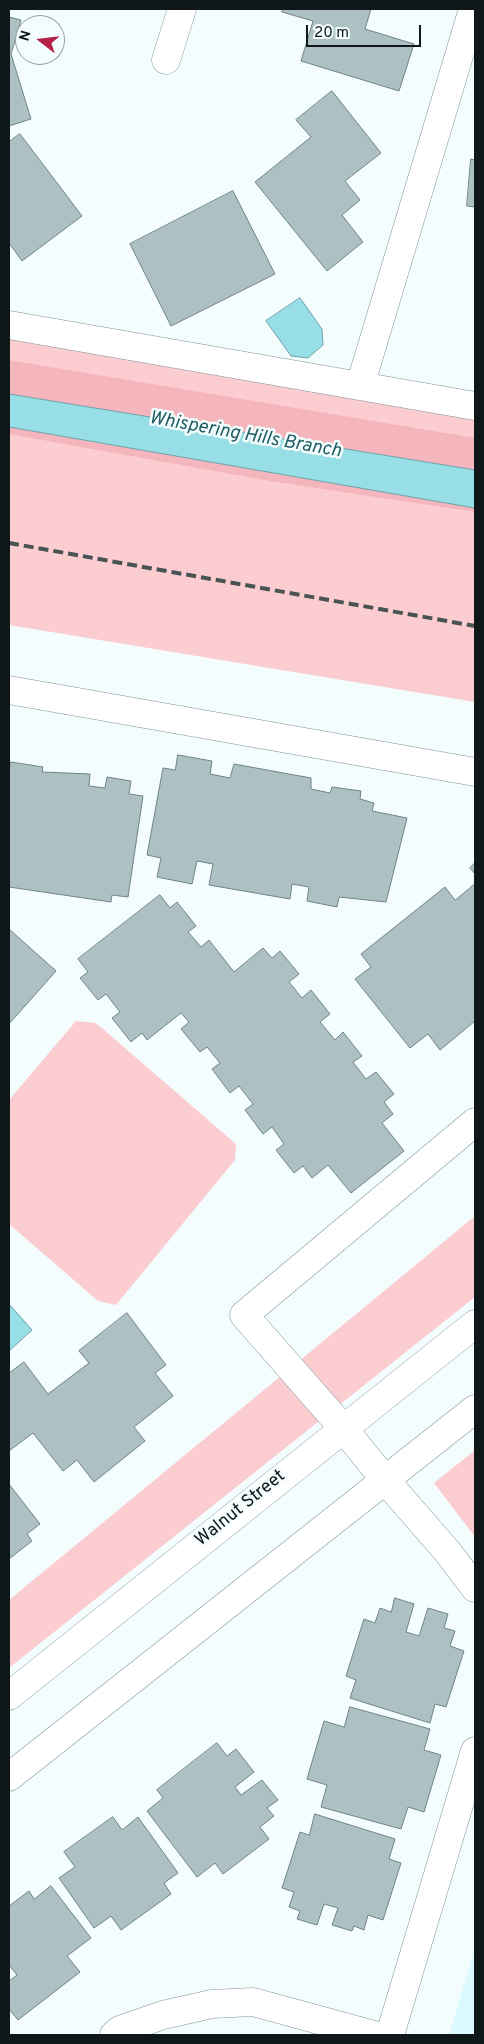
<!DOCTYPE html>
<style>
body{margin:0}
#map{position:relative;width:484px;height:2044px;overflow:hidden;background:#f4fdfe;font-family:Overpass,sans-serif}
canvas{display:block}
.frame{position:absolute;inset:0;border:10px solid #0f1718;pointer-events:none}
.north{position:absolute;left:15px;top:15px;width:50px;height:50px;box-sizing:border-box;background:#f4fdfe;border:1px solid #98a1a2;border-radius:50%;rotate:286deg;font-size:14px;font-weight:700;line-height:20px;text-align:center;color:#0f1718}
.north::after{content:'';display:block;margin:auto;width:18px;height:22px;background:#b32147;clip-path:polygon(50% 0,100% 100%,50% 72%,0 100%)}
.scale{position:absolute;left:306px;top:25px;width:115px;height:22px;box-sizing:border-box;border:2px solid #0f1718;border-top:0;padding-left:6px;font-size:15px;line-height:18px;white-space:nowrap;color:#0f1718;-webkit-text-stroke:4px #f4fdfe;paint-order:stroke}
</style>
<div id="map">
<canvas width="484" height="2044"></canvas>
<div class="frame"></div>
<div class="north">N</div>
<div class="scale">20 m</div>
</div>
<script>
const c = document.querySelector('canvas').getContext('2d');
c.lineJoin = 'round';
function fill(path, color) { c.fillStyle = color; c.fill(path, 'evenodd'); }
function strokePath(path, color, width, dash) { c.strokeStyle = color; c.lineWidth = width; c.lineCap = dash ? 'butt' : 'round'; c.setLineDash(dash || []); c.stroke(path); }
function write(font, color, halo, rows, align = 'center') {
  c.font = font + ' Overpass,sans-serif'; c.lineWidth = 5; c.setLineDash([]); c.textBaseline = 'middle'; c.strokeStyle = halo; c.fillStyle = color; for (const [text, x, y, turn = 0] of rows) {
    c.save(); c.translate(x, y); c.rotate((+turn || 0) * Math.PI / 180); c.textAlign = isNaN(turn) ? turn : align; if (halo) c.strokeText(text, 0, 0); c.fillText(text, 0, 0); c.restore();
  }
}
fill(new Path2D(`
 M475,1948v87h-26z`), '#dafafe');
fill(new Path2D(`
 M9,322l466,84v296l-466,-77z
 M76,1021l20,2 140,121 -1,16 -119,145 -18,-4 -89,-77v-124z
 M475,1216v81l-466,371v-68z
 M475,1450v87l-41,-54z`), '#fbcdd1');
fill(new Path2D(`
 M9,360l466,78v74l-205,-31 -261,-47z`), '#f4b6bc');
const water = new Path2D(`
 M300,298l22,31 1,16 -15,13 -17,-2 -25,-35z
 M9,394l466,76v38l-466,-81z
 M9,1304l23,26 -23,21z`);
fill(water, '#97dee7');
strokePath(water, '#6ea2a9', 1);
const building = new Path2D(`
 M283,9h88l-6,20 49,15 -15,47 -98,-30 12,-40 -31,-9z
 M9,17l12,3 -10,34 20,65 -22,7z
 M332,91l49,62 -36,28 15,19 -18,15 21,27 -36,29 -72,-89 56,-45 -15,-17z
 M20,134l62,82 -60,45 -13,-18v-101z
 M471,159l4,1v47l-8,-1z
 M233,191l42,83 -104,52 -41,-82z
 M178,755l34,6 -2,13 20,4 4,-14 77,14v11l19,4 2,-6 29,4 -1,8 14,4 -2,8 35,7 -21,84 -47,-5 -2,10 -30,-6 2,-14 -17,-3 -2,15 -81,-14 4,-21 -16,-3 -5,23 -35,-7 4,-19 -14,-3 16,-87 12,2z
 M11,762l32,5 -1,5 48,2 -1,12 16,2 2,-11 24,4 -2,13 14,2 -15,101 -16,-2 -1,7 -102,-15v-115z
 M475,863v11l-5,-6z
 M475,884v137l-35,29 -12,-16 -18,14 -55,-69 16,-12 -10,-13 84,-67 10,13z
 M160,895l10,13 7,-6 19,24 -8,6 13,15 8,-7 25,32 29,-24 9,10 8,-7 19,23 -10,8 13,16 9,-8 19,24 -10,8 15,18 8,-8 19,24 -9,6 13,17 10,-7 18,22 -10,8 9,12 -11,9 22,28 -53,42 -23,-28 -16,13 -9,-12 -9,7 -18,-23 8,-6 -12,-17 -9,7 -18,-24 8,-6 -14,-18 -9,7 -18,-24 8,-6 -13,-16 -7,5 -19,-23 8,-7 -8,-9 -34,27 -5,-7 -11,9 -19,-24 8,-6 -14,-18 -8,6 -18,-22 8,-6 -10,-13z
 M9,929l47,42 -47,53z
 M127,1313l39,52 -11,8 18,23 -39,31 11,14 -51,41 -17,-22 -14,11 -30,-38 -24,18v-78l15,-11 24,32 41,-31 -10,-12z
 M9,1484l31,40 -13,10 5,7 -23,18z
 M395,1598l19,6 -8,28 13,4 9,-28 20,6 -4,14 11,3 -5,15 14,5 -18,56 -11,-3 -5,19 -80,-25 6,-18 -10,-4 18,-57 11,4 5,-15 11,4z
 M350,1707l80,22 -6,21 17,5 -17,57 -16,-5 -7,22 -80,-22 6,-22 -20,-6 17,-58 20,6z
 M217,1743l10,13 9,-7 18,23 -19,15 6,8 21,-15 16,20 -11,8 7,8 -14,11 9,12 -46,35 -8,-11 -18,14 -50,-66 16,-13 -6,-8z
 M315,1814l80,25 -6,20 12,4 -18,57 -15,-5 -4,15 -10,-4 -2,5 -20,-6 6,-17 -14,-4 -7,21 -20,-6 3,-8 -11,-4 5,-15 -12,-4 18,-56 9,3z
 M113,1817l9,13 16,-13 40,56 -14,10 7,11 -50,36 -10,-14 -17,12 -35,-50 16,-11 -11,-15z
 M51,1886l40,52 -24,18 13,16 -62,48 -9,-11v-28l8,-6 -8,-10v-59l20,-15 5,8z`);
fill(building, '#adc1c4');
strokePath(building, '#708386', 1);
const minor = new Path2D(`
 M166,60l16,-51
 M9,325l466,81
 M360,386l113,-377
 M9,690l466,82
 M343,1428l-99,-113 231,-193
 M385,1480l62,71 28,37
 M114,2035l6,-5 43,-15 49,-11 41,-2 121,33
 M390,2035l85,-284`);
const major = new Path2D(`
 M343,1428l42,52
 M9,1696l466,-372
 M9,1777l466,-368`);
strokePath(minor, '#809496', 29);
strokePath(major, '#809496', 29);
strokePath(minor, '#fff', 28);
strokePath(major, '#fff', 28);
strokePath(new Path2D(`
 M9,543l466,83`), '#4a5354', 4, [10, 5]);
write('18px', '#0f1718', '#f4fdfe', [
 ["Walnut Street",241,1509,-39]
]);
write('italic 19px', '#1f5b62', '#f4fdfe', [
 ["Whispering Hills Branch",245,436,10]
]);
</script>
